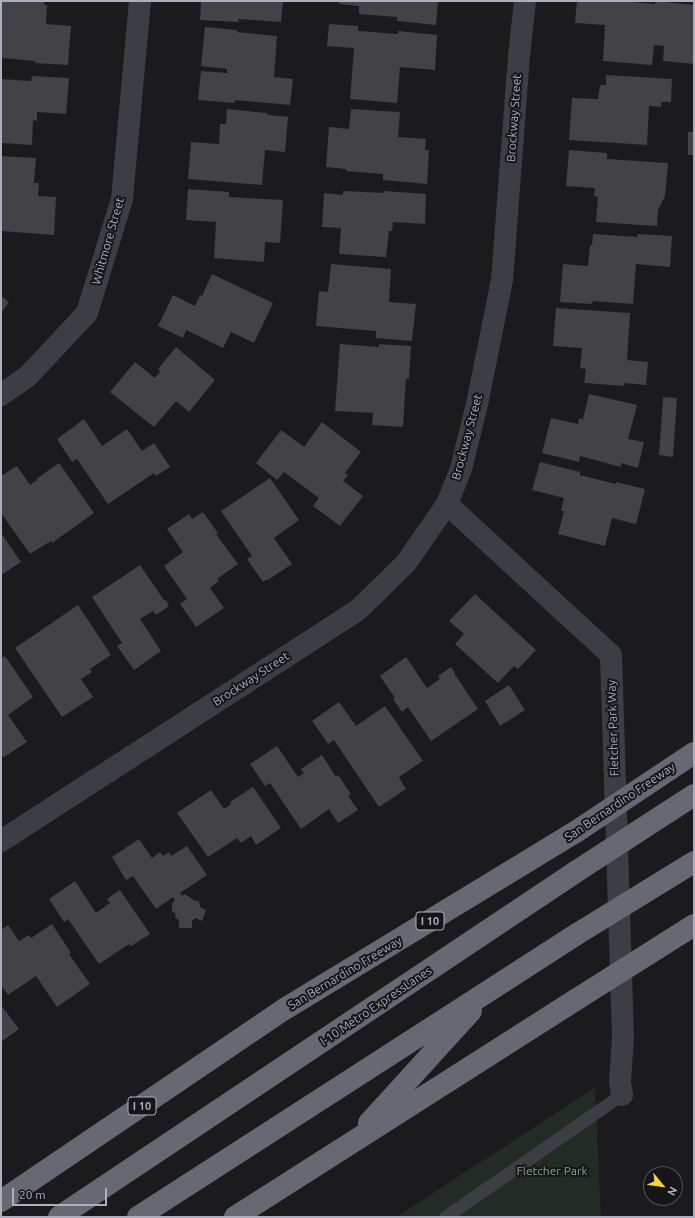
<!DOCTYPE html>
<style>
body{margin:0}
#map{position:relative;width:695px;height:1218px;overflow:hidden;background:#1b1a1d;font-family:Ubuntu,sans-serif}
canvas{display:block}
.frame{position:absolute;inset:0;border:2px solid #adafbc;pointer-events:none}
.north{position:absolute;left:643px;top:1166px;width:40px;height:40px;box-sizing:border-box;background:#161518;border:1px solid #52535a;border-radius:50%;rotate:119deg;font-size:11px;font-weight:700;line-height:16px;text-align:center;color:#adafbc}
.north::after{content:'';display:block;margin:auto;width:14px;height:18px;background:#f6d439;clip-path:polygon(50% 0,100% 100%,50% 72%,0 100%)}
.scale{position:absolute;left:12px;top:1188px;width:95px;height:18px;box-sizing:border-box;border:2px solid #adafbc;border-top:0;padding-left:5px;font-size:12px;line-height:14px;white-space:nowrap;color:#adafbc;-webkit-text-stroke:3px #161518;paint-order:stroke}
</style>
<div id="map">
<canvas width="695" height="1218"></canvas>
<div class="frame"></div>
<div class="north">N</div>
<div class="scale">20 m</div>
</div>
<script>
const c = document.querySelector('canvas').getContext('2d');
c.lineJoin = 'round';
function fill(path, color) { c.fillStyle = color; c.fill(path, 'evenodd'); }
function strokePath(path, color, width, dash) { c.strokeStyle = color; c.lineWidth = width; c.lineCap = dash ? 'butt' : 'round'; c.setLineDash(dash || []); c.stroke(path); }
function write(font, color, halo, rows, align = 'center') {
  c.font = font + ' Ubuntu,sans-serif'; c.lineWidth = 4; c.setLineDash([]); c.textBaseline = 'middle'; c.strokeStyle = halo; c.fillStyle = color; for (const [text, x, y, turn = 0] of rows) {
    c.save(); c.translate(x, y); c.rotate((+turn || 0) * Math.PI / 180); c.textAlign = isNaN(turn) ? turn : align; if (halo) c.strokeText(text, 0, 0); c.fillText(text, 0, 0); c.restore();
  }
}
fill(new Path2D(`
 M595,1087l6,130h-204z`), '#222b24');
fill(new Path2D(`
 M1,1h43v4h3l-1,19 25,2 -3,39 -33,-2v-2l-34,-3z
 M201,1h82l-2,21 -43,-3 1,3 -39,-2z
 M339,1h99l-2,24 -39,-4v-4l-38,-3v-8l-20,-2z
 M577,1h43l35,3v-3l39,4v59l-31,-3 1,-15 -10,-1 -2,20 -49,-4 2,-36 -30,-2z
 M329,24l29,2v5l40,3v-3l39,4 -2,35 -35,-3 -3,36 -47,-4 4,-51 -27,-2z
 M205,27l32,3v2l40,4 -3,41 19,2 -3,26 -55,-5v3l-37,-3 3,-29 26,2v-4l-26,-3z
 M606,75l66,4 -1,23h-10v5l-12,-1 -2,39 -78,-5 3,-42 26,1 2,-14h6z
 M32,76l37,2 -3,36 -29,-2v9l-4,-1 -1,25 -31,-2v-64l30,2z
 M227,109l40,4 1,2 20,2 -3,35 -20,-2 -3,35 -74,-6 3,-37 28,2 1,-20h6z
 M351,109l49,3 -2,25 28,2 -1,11h4l-2,34 -44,-4v-6l-37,-3v-2l-20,-2 3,-40 20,2z
 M688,132h6v23h-6z
 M569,150l38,3v6l61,4 -3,33 -7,14 -1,16 -61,-4 2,-25 -4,-1 1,-8 -29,-2z
 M1,156l35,2 -2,25h5l-1,13 18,1 -2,38 -53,-4z
 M188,189l41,3v5l54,3 -3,43 -15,-1 -1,20 -50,-4 2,-36 -30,-2z
 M343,191l41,2v-2l42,3 -1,30 -32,-2 -1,9h-3l-3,26 -47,-3 2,-26 -19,-1 2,-34 19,2z
 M593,234l44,3 1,-3 34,2 -2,31 -34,-3 -3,40 -40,-3 -1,3 -32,-2 3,-38 25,2 2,-21h2z
 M331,264l60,5 -2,33 27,2 -4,37 -36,-3v-7l-60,-5 3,-35 9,1z
 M212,274l61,29 -19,40 -23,-11 -8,16 -37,-18 -3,8 -25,-12 15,-31 22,11 5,-11 2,1z
 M1,296l8,6 -8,11z
 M556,308l74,5 -3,47 21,2 -2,23 -22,-2v3l-40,-3 2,-14 -6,-1 2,-20 -29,-2z
 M340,344l39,3v-3l32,2 -2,33h-3l-3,48 -31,-2 1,-12 -38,-2z
 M176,347l39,33 -26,32 -13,-11 -22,26 -44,-35 25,-30 20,16 5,-7 -2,-2z
 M589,394l48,11 -9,34 16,3 -6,26 -17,-5v4l-41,-11 -1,6 -37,-9 9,-35 27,6 1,-6 4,1z
 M663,397l14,1 -4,59 -14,-2z
 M84,419l18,27 25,-17 15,22 12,-8 16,24 -14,9 -2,-3 -46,31 -31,-45 -5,3 -15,-23z
 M322,422l39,30 -16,21 3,2 -5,6 20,15 -23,30 -27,-20 6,-8 -35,-26 -7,8 -21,-17 25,-33 23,17z
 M540,462l40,10v3l36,9v-2l29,7 -9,35 -24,-6 -7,28 -47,-12 6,-23h-3l3,-13 -32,-8z
 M59,463l35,50 -42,30 -1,-2 -21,13 -29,-41v-37l16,-10 13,19 7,-5 -1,-1z
 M270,478l29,42 -25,18 18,26 -24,16 -1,-1 -4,3 -16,-23 5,-3 -31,-45z
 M203,512l15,21 -2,1 22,30 -21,15 2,2 -9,7 14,20 -28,19 -16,-23 7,-5 -23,-33 19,-14 -16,-23 22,-15 3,5z
 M1,533l20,29 -20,13z
 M140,565l24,35h2l3,6 -13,9 -3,-4 -13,8 21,32 -27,19 -17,-24 5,-3 -30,-46z
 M475,594l61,56 -18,19 -4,-3 -16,17 -43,-39 9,-10 -15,-13z
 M78,605l33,50 -21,14 2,3 -11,7 12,18 -31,20 -47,-69z
 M5,656l28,41 -25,18 19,27 -23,15 -1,-1 -2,1v-99z
 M406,657l21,31 13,-9 -2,-3 13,-9 4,6h-1l24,36 -47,32 -23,-34 -6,5 -9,-13 2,-1 -15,-22z
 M509,685l16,25 -25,16 -15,-25z
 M339,702l17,24 29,-20 38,55 -24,16 7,12 -27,18 -45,-67 -6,4 -16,-23z
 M277,746l21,31 6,-4 -3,-4 21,-14 14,22 2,-2 13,19 -3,2 10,14 -20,13 -9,-14 -28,20 -31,-46 -5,3 -15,-22z
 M253,787l28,41 -25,17 -5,-9 -10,7 -4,-5 -29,19 -31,-44 34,-23 13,19 7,-5 -1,-2z
 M139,839l13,19 8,-6 3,4 6,-4 2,4 16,-10 20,29 -27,18 2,3 3,-2 10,7h4l1,6 6,3 -4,11 -6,-3 -4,3v7h-13v-7l-4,-4 1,-3 -4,-3v-7l3,-4 -2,-3 -17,12 -23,-33 -7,4 -14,-23z
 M75,881l21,32 14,-10 -3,-4 13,-9 30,44 -19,12 -2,-2 -30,20 -31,-45 -4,3 -15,-23z
 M52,924l19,29 -2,1 21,30 -33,23 -21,-31 -28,19 -7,-10v-55l7,-5 11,16 10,-6 2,3z
 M1,1005l18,24 -18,13z`), '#424247');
strokePath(new Path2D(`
 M446,1217l176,-122`), '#3d3d44', 13);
strokePath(new Path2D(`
 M1,395l27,-19 59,-63 35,-114 18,-198
 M447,504l164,151 12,382 -3,45 2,13
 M1,841l357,-231 48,-47 41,-59 14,-35 16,-65 25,-124 17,-224 6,-55`), '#3d3d44', 22);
strokePath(new Path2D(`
 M369,1123l102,-112
 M1,1201l282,-191 294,-179
 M59,1217l518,-346
 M138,1217l439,-283
 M235,1217l342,-218`), '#676873', 22);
strokePath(new Path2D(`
 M577,831l117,-78
 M577,871l117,-76
 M577,934l117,-72
 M577,999l117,-74`), '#676873', 22);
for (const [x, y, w] of [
 [430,921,28],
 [142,1106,28]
]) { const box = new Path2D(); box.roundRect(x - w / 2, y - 9, w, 18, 3); c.fillStyle = '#161518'; c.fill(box); strokePath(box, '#adafbc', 1); }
write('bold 11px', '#adafbc', null, [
 ["I 10",430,921],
 ["I 10",142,1106]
]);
write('12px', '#adafbc', '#161518', [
 ["Brockway Street",514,118,-86],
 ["Whitmore Street",108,241,-74],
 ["Brockway Street",467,437,-75],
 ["Brockway Street",251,679,-33],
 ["Fletcher Park Way",613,728,-92],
 ["San Bernardino Freeway",620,802,-34],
 ["San Bernardino Freeway",345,973,-31],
 ["I-10 Metro ExpressLanes",376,1006,-34]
]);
write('12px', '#83a88b', '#161518', [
 ["Fletcher Park",552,1171]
]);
</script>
